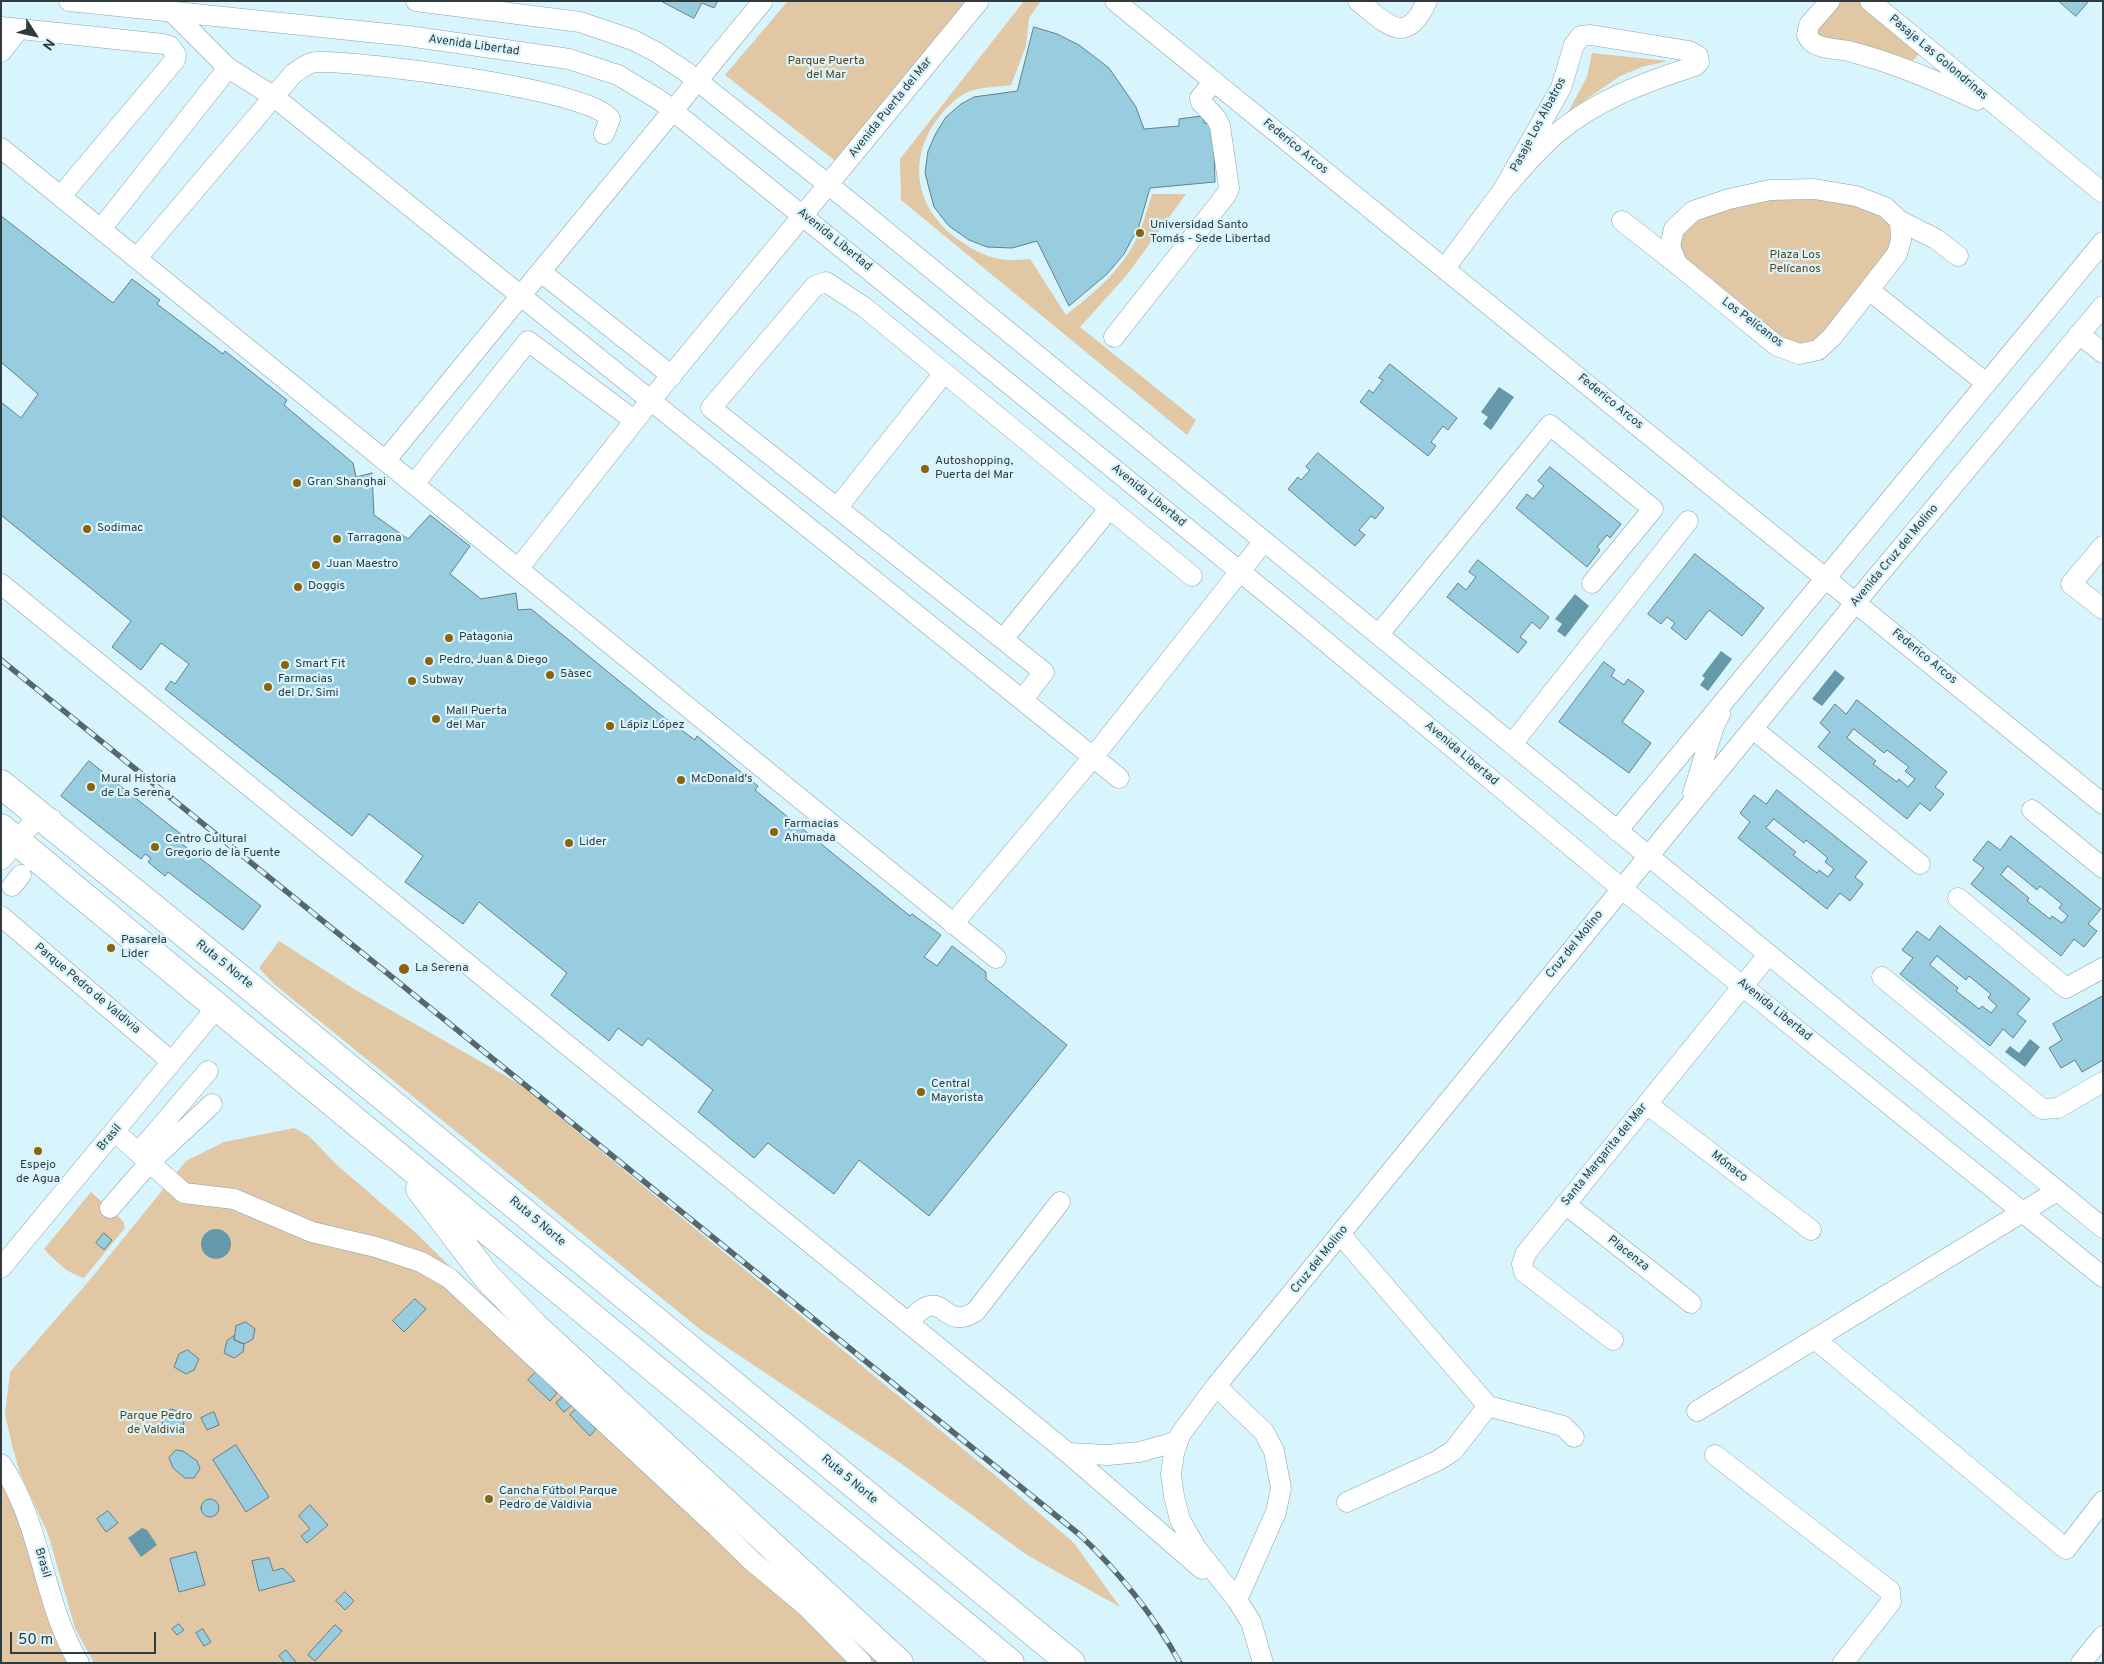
<!DOCTYPE html>
<meta charset="utf-8">
<style>
body{margin:0}
#map{position:relative;width:2104px;height:1664px;overflow:hidden;background:#d8f4fd;font-family:Overpass,sans-serif}
canvas{display:block}
.frame{position:absolute;inset:0;border:2px solid #303b3f;pointer-events:none}
.north{position:absolute;left:10px;top:10px;width:50px;height:50px;-webkit-text-stroke:4px #d8f4fd;paint-order:stroke;rotate:125deg;font-size:14px;font-weight:700;line-height:20px;text-align:center;color:#303b3f}
.north::after{content:'';display:block;margin:auto;width:18px;height:22px;background:#303b3f;clip-path:polygon(50% 0,100% 100%,50% 72%,0 100%)}
.scale{position:absolute;left:10px;top:1632px;width:146px;height:22px;box-sizing:border-box;border:2px solid #303b3f;border-top:0;padding-left:6px;font-size:15px;line-height:18px;white-space:nowrap;color:#303b3f;-webkit-text-stroke:4px #d8f4fd;paint-order:stroke}
</style>
<div id="map">
<canvas width="2104" height="1664"></canvas>
<div class="frame"></div>
<div class="north">N</div>
<div class="scale">50 m</div>
</div>
<script>
const c = document.querySelector('canvas').getContext('2d');
c.lineJoin = 'round';
function fill(path, color) { c.fillStyle = color; c.fill(path, 'evenodd'); }
function strokePath(path, color, width, dash) { c.strokeStyle = color; c.lineWidth = width; c.lineCap = dash ? 'butt' : 'round'; c.setLineDash(dash || []); c.stroke(path); }
function write(font, color, halo, rows, align = 'center') {
  c.font = font + ' Overpass,sans-serif'; c.lineWidth = 4.5; c.setLineDash([]); c.textBaseline = 'middle'; c.strokeStyle = halo; c.fillStyle = color; for (const [text, x, y, turn = 0] of rows) {
    c.save(); c.translate(x, y); c.rotate((+turn || 0) * Math.PI / 180); c.textAlign = isNaN(turn) ? turn : align; if (halo) c.strokeText(text, 0, 0); c.fillText(text, 0, 0); c.restore();
  }
}
fill(new Path2D(`
 M788,1h180l-130,162 -113,-88z
 M1024,1h17l-12,17 -3,28 -15,39c-13,2 -29,2 -41,6 -13,5 -24,17 -32,27 -33,44 -21,95 24,124 12,9 29,17 45,18 7,1 16,-1 23,-1l36,56c29,-22 60,-49 74,-84 5,-12 8,-25 12,-37h34l-60,82 -46,51 116,93 -9,15 -286,-235 -1,-41z
 M1837,1h25l58,52 -8,8 -96,-23 -1,-8z
 M1592,53l76,8 -26,6 -22,9 -52,36 19,-35z
 M1771,195l84,6 39,22 2,17 -67,94 -29,14 -20,-7 -99,-80 -2,-29 17,-17z
 M279,941l75,48 164,94 479,394 77,66 46,64 -93,-52 -128,-93 -198,-132 -427,-346 -15,-16z
 M294,1128l15,8 28,29 79,68 70,69 394,361h-786l-19,-35 -27,-94 -28,-61 -8,-28 -7,-31 5,-42 78,-90 98,-121 38,-19z
 M91,1192l32,29 2,7 -41,50c-17,-5 -28,-16 -40,-29z
 M1,1479l21,45 51,139h-72z`), '#e1c7a4');
fill(new Path2D(`
 M1499,387l15,10 -23,33 -8,-6 5,-7 -7,-5z
 M1575,594l14,12 -24,31 -8,-6 5,-7 -7,-5z
 M1721,651l11,8 -24,32 -8,-6 5,-7 -3,-2z
 M1835,670l10,8 -23,28 -10,-7z
 M2030,1039l10,8 -15,20 -20,-15 5,-6 9,7z
 M201 1244a15 15 0 1 1 30 0a15 15 0 1 1-30 0Z
 M142,1528l5,2 10,15 -16,12 -13,-19z`), '#6599aa');
const building = new Path2D(`
 M661,1h57l-4,7 -12,-5 -8,15z
 M2059,1h30l-13,15z
 M1034,27l23,7 22,11 30,23 27,39 8,22 35,-3v-7l23,-3 2,7h6l4,28 1,31 -65,6 -11,38 -15,28 -17,20 -38,32 -32,-65 -25,7 -25,-1 -18,-7 -20,-14 -15,-19 -9,-34 3,-22 8,-18 10,-16 15,-13 13,-7 43,-6z
 M1,216l112,87 19,-24 28,21 -3,4 66,50 2,-3 62,49 -3,5 69,58 3,14 16,-4 2,42 34,24 22,-24 40,31 -20,28 31,25 35,-6 2,17 13,-1 126,103 38,28 2,-4 61,50 -3,4 34,28 121,98 2,-2 29,21 -17,22 13,9 15,-20 34,26v7l81,66 -138,171 -70,-56 -25,34 -66,-51 -14,15 -56,-46 15,-22 -65,-52 -6,8 -24,-18 -9,13 -58,-46 16,-22 -88,-71 -16,22 -58,-42 18,-26 -54,-42 -17,22 -187,-147 6,-8 4,3 14,-20 -28,-21 -20,27 -29,-23 19,-26 -130,-106v-113l20,16 17,-24 -37,-32z
 M1390,364l67,54 -9,12 -5,-4 -12,16 5,4 -8,10 -68,-54 9,-12 4,3 10,-13 -4,-2z
 M1318,453l66,55 -9,11 -4,-3 -12,14 6,5 -10,11 -67,-57 10,-12 3,3 9,-10 -4,-3z
 M1550,467l71,57 -11,14 -3,-3 -10,12 3,3 -13,17 -71,-59 11,-14 6,5 11,-13 -6,-5z
 M1695,554l69,54 -22,28 -33,-26 -23,30 -15,-12 4,-5 -8,-6 -6,7 -13,-10z
 M1478,560l71,57 -9,12 -8,-7 -12,15 7,5 -9,11 -71,-56 11,-14 8,7 10,-13 -7,-5z
 M1604,662l11,8 -4,6 13,9 4,-6 16,12 -22,31 29,21 -22,30 -70,-51z
 M1857,700l90,72 -12,15 9,7 -14,17 -10,-8 -13,16 -89,-72 12,-15 -10,-9 15,-19 11,10zM1854,729l30,24 3,-3 22,17 -4,4 10,8 -7,8 -9,-8 -2,3 -24,-18 3,-3 -29,-23z
 M89,761l93,74 -5,5 84,66 -18,24 -75,-58 -3,4 -17,-14 3,-4 -6,-4 -4,5 -80,-63z
 M1777,790l90,72 -12,15 8,7 -13,17 -10,-8 -13,16 -89,-71 12,-16 -10,-9 14,-18 12,9zM1774,819l30,24 2,-3 22,18 -3,4 9,7 -6,8 -9,-7 -2,3 -24,-18 3,-3 -30,-24z
 M2011,836l90,73 -13,15 9,7 -13,16 -10,-8 -13,17 -90,-72 13,-16 -11,-8 15,-19 12,9zM2008,866l29,24 3,-4 22,18 -3,4 9,8 -6,7 -10,-7 -2,3 -23,-18 2,-3 -28,-23z
 M1940,926l90,73 -13,15 9,7 -13,17 -10,-9 -13,17 -90,-72 13,-16 -11,-8 15,-19 12,9zM1937,956l29,24 3,-4 22,18 -3,4 9,8 -6,7 -9,-7 -3,3 -23,-18 2,-3 -28,-23z
 M2103,996v64l-21,12 -7,-12 -14,8 -12,-20 13,-8 -9,-16z
 M104,1233l8,7 -8,10 -8,-7z
 M415,1299l11,10 -22,23 -11,-11z
 M246,1322l9,7 -2,10 -9,5 -10,-4 2,-14z
 M234,1336v4l10,4 -1,8 -9,6 -10,-5 3,-12z
 M188,1350l11,9 -5,11 -8,4 -12,-7 5,-13z
 M536,1372l21,21 -7,8 -22,-21z
 M565,1395l8,9 -9,8 -8,-9z
 M171,1409l11,4 2,11 -10,8 -11,-3 -1,-12z
 M576,1409l20,20 -6,7 -20,-21z
 M214,1412l5,13 -12,5 -6,-12z
 M236,1445l33,52 -23,15 -33,-52z
 M176,1450l7,1 14,10 3,8 -6,9h-9l-12,-10 -4,-10z
 M201 1508a9 9 0 1 1 18 0a9 9 0 1 1-18 0Z
 M310,1505l18,20 -21,18 -6,-7 9,-7 -11,-13z
 M108,1511l10,12 -12,9 -9,-13z
 M196,1552l9,33 -26,7 -9,-33z
 M269,1558l4,13 10,-3 12,13 -36,10 -7,-30z
 M345,1592l9,9 -9,9 -9,-9z
 M179,1624l5,6 -7,5 -5,-6z
 M335,1625l7,6 -27,30 -7,-6z
 M203,1629l8,13 -7,4 -8,-13z
 M286,1650l10,12 -1,1h-10l-6,-7z`);
fill(building, '#98cddf');
strokePath(building, '#657f87', 1);
const minor = new Path2D(`
 M69,1l339,35 161,23 49,16 43,26 635,516 325,271 482,389
 M416,1l164,21 53,18 23,12 29,19 160,127 1258,1030
 M1115,1l988,803
 M1358,1c29,23 48,47 69,0
 M1830,1l-21,24 -2,10c6,15 27,13 41,16 44,11 87,29 129,49
 M1870,1l233,192
 M173,13l55,55 45,28 846,682
 M1,27l162,17 7,2 6,9 -1,5 -114,136
 M1,52l18,-23
 M1,148l995,810
 M1622,221l55,43
 M1900,221l1,19 -4,14 -65,83 -14,13 -19,4 -22,-8 -100,-82 -7,-18 4,-17 19,-18 36,-12 41,-9 44,-1 42,7 29,11 15,14 36,18 22,17
 M101,229l127,-161
 M137,258l156,-184c6,-4 16,-12 23,-12 39,-2 281,28 294,57l-6,15
 M1445,268l58,-78 58,-102 13,-43 7,-9 10,-1 98,16 9,5 1,6 -4,4c-50,16 -99,34 -139,68 -20,17 -36,37 -53,56
 M541,272l131,104
 M1869,290l117,93
 M2079,334l24,19
 M1114,337l112,-142 3,-7 -9,-62 -4,-8 -15,-16 -1,-4 14,-17
 M385,461l378,-460
 M414,484l114,-143 107,80
 M837,508l107,-135
 M2103,546l-32,38 32,25
 M518,569l133,-169 328,-399
 M1,584l1067,869 134,116
 M1379,634l171,-209 103,84 -61,74
 M1003,639l107,-131
 M1023,699l21,-27 -333,-264 104,-122 11,-4 38,25 328,269
 M1753,729l167,135
 M1512,744l176,-223
 M1693,793l21,-67 6,-12
 M2032,810l71,58
 M1617,831l486,-589
 M1,860l38,-45 13,4
 M12,886l9,-11
 M1958,898l108,90 37,-20
 M1,916l171,146
 M953,924l141,-168 170,-215
 M1882,977l160,132 16,-1 45,-26
 M1647,1104l164,126
 M115,1132l69,61 50,6 78,33 64,15 45,15 28,16 268,249 35,34 54,45 56,57
 M139,1152l69,-81
 M1565,1204l126,99
 M110,1208l40,-46 62,-58
 M1340,1234l148,172 75,20 11,11
 M1,1268l217,-262
 M908,1323c37,-44 33,12 68,-12l84,-109
 M1815,1339l251,210 37,-48
 M1613,1340l-89,-68 -2,-8 4,-11 242,-298
 M1216,1386l48,46 10,19 7,37 -5,24 -39,88
 M1697,1411l360,-220
 M1068,1453l40,2 32,-3 38,-11
 M1715,1455l175,136 1,11 -48,61
 M1,1464c41,60 41,137 78,199
 M1347,1502l90,-41 16,-10 35,-45
 M1263,1663l-12,-41 -14,-22 -41,-52 -16,-28 -6,-24 -3,-22 3,-21 6,-18 36,-49 640,-784 247,-296
 M2081,1663l22,-27`);
const highway = new Path2D(`
 M1,784l242,197 828,682
 M1,828l1009,835
 M420,1189l67,88 47,49 365,337`);
strokePath(minor, '#89a3ac', 21);
strokePath(highway, '#89a3ac', 29);
strokePath(minor, '#fff', 20);
strokePath(highway, '#fff', 28);
const rail = new Path2D(`
 M1,660l1079,875c40,38 73,79 100,128`);
strokePath(rail, '#58676c', 5.5);
strokePath(rail, '#d8f4fd', 4, [11]);
for (const [x, y, r, color] of [
 [1140,233,5,"#8f610b"],
 [925,469,5,"#8f610b"],
 [297,483,5,"#8f610b"],
 [87,529,5,"#8f610b"],
 [337,539,5,"#8f610b"],
 [316,565,5,"#8f610b"],
 [298,587,5,"#8f610b"],
 [449,638,5,"#8f610b"],
 [429,661,5,"#8f610b"],
 [285,665,5,"#8f610b"],
 [550,675,5,"#8f610b"],
 [412,681,5,"#8f610b"],
 [268,687,5,"#8f610b"],
 [436,719,5,"#8f610b"],
 [610,726,5,"#8f610b"],
 [681,780,5,"#8f610b"],
 [91,787,5,"#8f610b"],
 [774,832,5,"#8f610b"],
 [569,843,5,"#8f610b"],
 [155,847,5,"#8f610b"],
 [111,948,5,"#8f610b"],
 [404,969,6,"#8f610b"],
 [921,1092,5,"#8f610b"],
 [38,1151,5,"#8f610b"],
 [489,1499,5,"#8f610b"]
]) { const dot = new Path2D(); dot.arc(x, y, r, 0, 2 * Math.PI); c.fillStyle = color; c.fill(dot); strokePath(dot, '#d8f4fd', 2); }
write('12px', '#303b3f', '#d8f4fd', [
 ["Avenida Libertad",474,46,8],
 ["Pasaje Las Golondrinas",1938,58,40],
 ["Avenida Puerta del Mar",891,108,-51],
 ["Pasaje Los Albatros",1539,125,-62],
 ["Federico Arcos",1295,147,39],
 ["Avenida Libertad",834,240,39],
 ["Los Pelícanos",1752,323,37],
 ["Federico Arcos",1610,402,39],
 ["Avenida Libertad",1148,496,39],
 ["Avenida Cruz del Molino",1895,556,-50],
 ["Federico Arcos",1924,657,39],
 ["Avenida Libertad",1461,754,40],
 ["Cruz del Molino",1575,945,-51],
 ["Ruta 5 Norte",224,965,39],
 ["Parque Pedro de Valdivia",87,989,40],
 ["Avenida Libertad",1774,1010,39],
 ["Brasil",110,1138,-50],
 ["Santa Margarita del Mar",1605,1155,-51],
 ["Mónaco",1729,1167,38],
 ["Ruta 5 Norte",537,1222,40],
 ["Placenza",1628,1254,38],
 ["Cruz del Molino",1320,1260,-51],
 ["Ruta 5 Norte",849,1480,40],
 ["Brasil",42,1563,74]
]);
write('12px', '#604315', '#d8f4fd', [
 ["Parque Puerta",826,62],
 ["del Mar",826,76],
 ["Plaza Los",1795,256],
 ["Pelícanos",1795,270],
 ["Parque Pedro",156,1417],
 ["de Valdivia",156,1431]
]);
write('12px', '#303b3f', '#d8f4fd', [
 ["Universidad Santo",1150,226],
 ["Tomás - Sede Libertad",1150,240],
 ["Autoshopping,",935,462],
 ["Puerta del Mar",935,476],
 ["Gran Shanghai",307,483],
 ["Sodimac",97,529],
 ["Tarragona",347,539],
 ["Juan Maestro",326,565],
 ["Doggis",308,587],
 ["Patagonia",459,638],
 ["Pedro, Juan & Diego",439,661],
 ["Smart Fit",295,665],
 ["5àsec",560,675],
 ["Farmacias",278,680],
 ["del Dr. Simi",278,694],
 ["Subway",422,681],
 ["Mall Puerta",446,712],
 ["del Mar",446,726],
 ["Lápiz López",620,726],
 ["Mural Historia",101,780],
 ["de La Serena",101,794],
 ["McDonald's",691,780],
 ["Farmacias",784,825],
 ["Ahumada",784,839],
 ["Centro Cultural",165,840],
 ["Gregorio de la Fuente",165,854],
 ["Lider",579,843],
 ["Pasarela",121,941],
 ["Lider",121,955],
 ["La Serena",415,969],
 ["Central",931,1085],
 ["Mayorista",931,1099],
 ["Espejo",38,1166,"center"],
 ["de Agua",38,1180,"center"],
 ["Cancha Fútbol Parque",499,1492],
 ["Pedro de Valdivia",499,1506]
], 'left');
</script>
